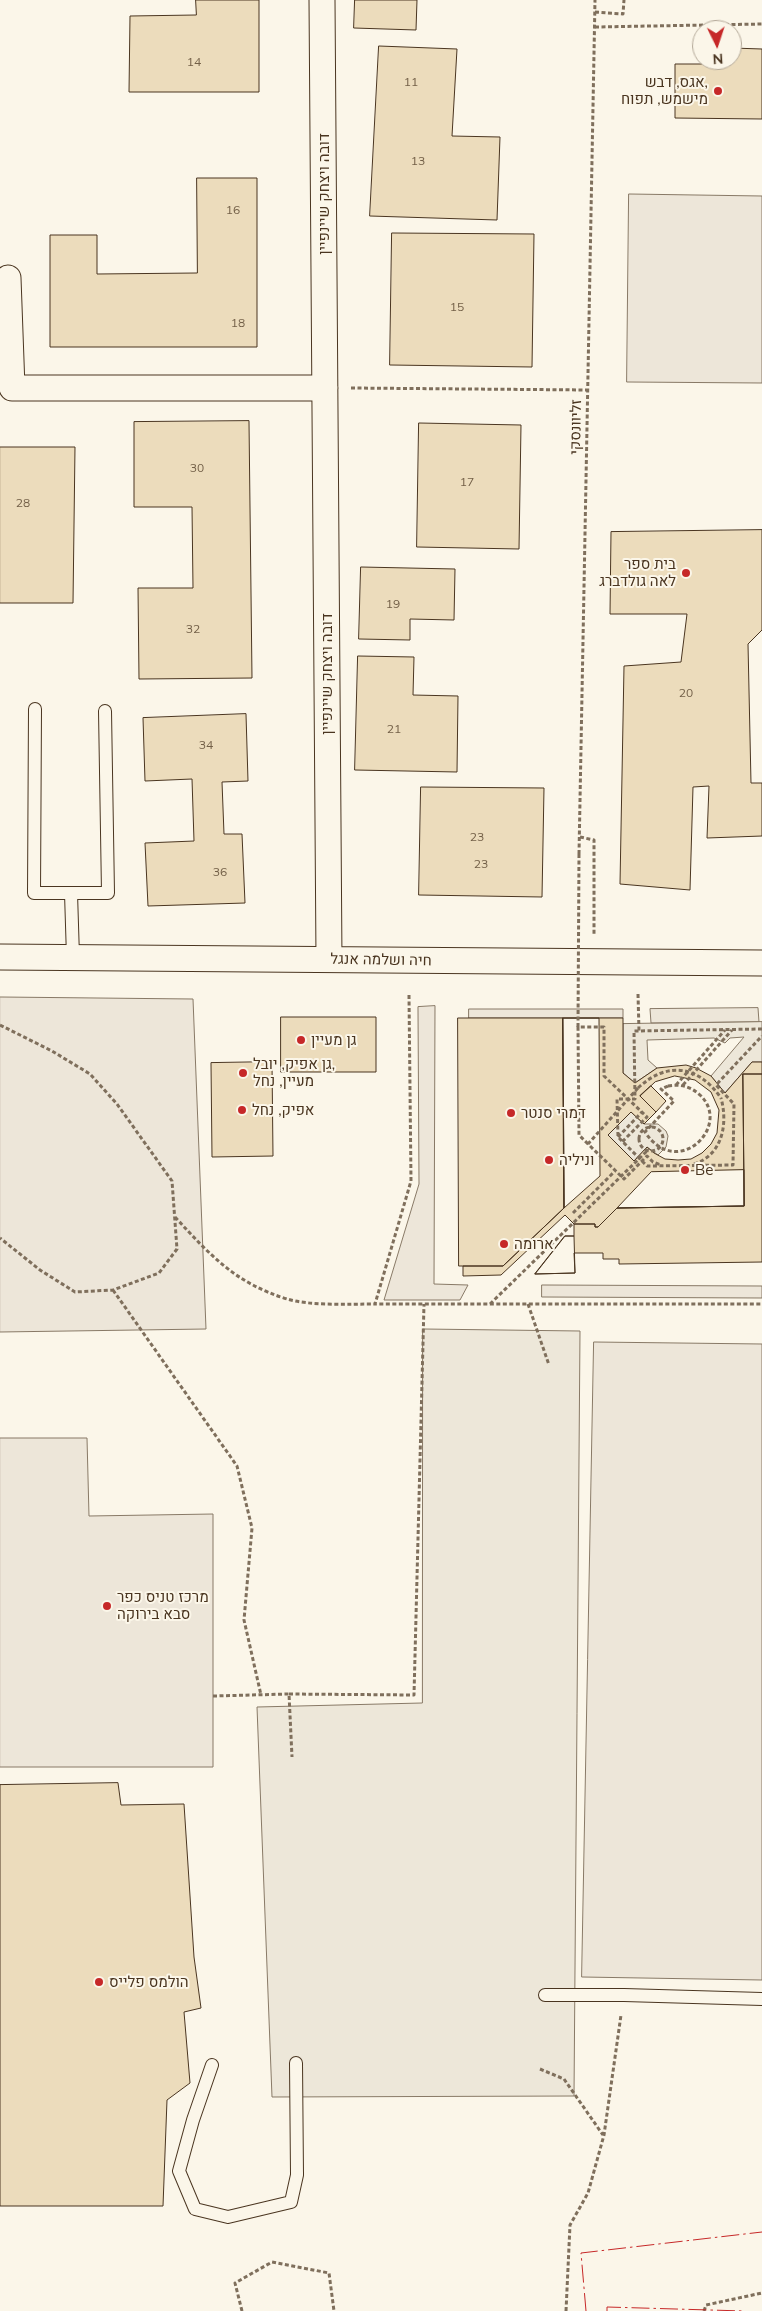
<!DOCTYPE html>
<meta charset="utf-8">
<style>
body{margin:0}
#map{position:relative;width:762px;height:2311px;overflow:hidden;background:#fbf6e9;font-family:Mulish,sans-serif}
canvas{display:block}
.north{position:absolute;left:692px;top:20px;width:50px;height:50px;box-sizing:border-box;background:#fbf6e9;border:1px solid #b4a999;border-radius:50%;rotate:176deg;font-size:14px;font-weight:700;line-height:20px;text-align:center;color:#4a3520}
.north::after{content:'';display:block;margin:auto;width:18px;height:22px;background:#c62828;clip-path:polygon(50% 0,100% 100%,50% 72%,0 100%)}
</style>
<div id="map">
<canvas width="762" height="2311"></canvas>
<div class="north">N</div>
</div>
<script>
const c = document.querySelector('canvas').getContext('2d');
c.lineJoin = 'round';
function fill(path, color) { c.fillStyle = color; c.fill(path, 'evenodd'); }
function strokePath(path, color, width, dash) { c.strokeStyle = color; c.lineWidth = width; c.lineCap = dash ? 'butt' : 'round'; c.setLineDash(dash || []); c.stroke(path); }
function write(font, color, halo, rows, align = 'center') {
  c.font = font + ' Mulish,Heebo,sans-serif'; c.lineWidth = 4; c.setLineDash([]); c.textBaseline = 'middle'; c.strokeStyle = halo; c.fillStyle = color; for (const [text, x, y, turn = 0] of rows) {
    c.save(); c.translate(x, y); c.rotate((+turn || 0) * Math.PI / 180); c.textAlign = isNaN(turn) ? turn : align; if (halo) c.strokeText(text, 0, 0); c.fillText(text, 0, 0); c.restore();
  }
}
const green = new Path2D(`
 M629,194l133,2v187l-135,-1z
 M0,997l193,2 13,330 -206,3z
 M435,1006l-1,278 34,1 -8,15h-76l35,-116 -1,-177z
 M758,1008l1,14 -108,1 -1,-14z
 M469,1009h154v9h-154z
 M542,1285l220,1v12l-220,-1z
 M594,1342l168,2v636l-180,-3z
 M0,1438h87l2,78 124,-2v253h-213z`);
fill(green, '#ede6d9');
strokePath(green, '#887966', 1);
const parking = new Path2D(`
 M762,1022v40h-10l-27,31 -14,-17 33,-39 -14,1 -5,5 -11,-5 -67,2 1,20 9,8 -22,15 -12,-10v-49z
 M631,1112l13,12h14l8,7 2,5 -2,11 -8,8 -11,-8 -13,14 -26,-26z
 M423,1329l157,2 -6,765 -302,1 -15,-390 165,-4z`);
fill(parking, '#ede7d9');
strokePath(parking, '#887966', 1);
const building = new Path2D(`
 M196,0h63v92h-130l1,-76 66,-1z
 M355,0h62l-1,30 -62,-2z
 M379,46l78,3 -5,87 48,1 -3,83 -127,-4z
 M732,48l30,1v70l-87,-1v-54h27l1,-4h29z
 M197,178h60v169h-207v-112h47v39l100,-1z
 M392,233l142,1 -2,133 -142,-2z
 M249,421l3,257 -113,1 -1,-91h55l-1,-81h-58v-85z
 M419,423l102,2 -2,124 -102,-2z
 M0,447h75l-2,156h-73z
 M762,530v100l-14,14 3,139h11v53l-55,2 2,-52 -16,1 -3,103 -70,-6 4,-218 57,-4 6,-48h-77l1,-82z
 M361,567l94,2 -1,51 -44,-1v21l-51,-1z
 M358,656l56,1 -1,38 45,1 -1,76 -102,-2z
 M246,714l2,67 -26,1 2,52h18l3,69 -97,3 -3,-63 49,-2 -2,-62 -47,2 -2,-63z
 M421,787l123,1 -2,109 -123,-2z
 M281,1017h95v55h-95z
 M458,1018h105l1,190 -61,58h-44z
 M563,1018h60v55l12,10 22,-15 29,-3 10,3 15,8 14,17 27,-31h10v12h-19l1,132 -127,2 -19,19h-3v-3h-21l-9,-9 -64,60 -38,1v-10h40l61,-58zM675,1076l20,4 16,12 8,18 -2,23 -6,11 -9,9 -11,6 -13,1 -13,-1 -11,-6 -7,-6 -13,14 -26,-26 23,-23 13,12 12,-12 -16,-16 15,-14z
 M563,1018h36l1,158 -36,32z
 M272,1062l1,94 -61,1 -1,-94z
 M743,1074h19v188l-143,2v-5h-16v-6h-29l1,20 -40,1 30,-38h9v-12h21v3h3l19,-19 127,-2z
 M651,1086l15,15 -10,11 -16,-16z
 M744,1170v36l-127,2 34,-36z
 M565,1236h9l1,37 -40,1z
 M118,1783l3,22 63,-1 10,153 7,51 -17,4 6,71 -23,17 -4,106h-163v-421z`);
fill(building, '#ecdcbc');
strokePath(building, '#4a3520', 1);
const service = new Path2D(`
 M35,709l-1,184h74l-3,-182
 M71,893l2,64
 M545,1995h79l138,4
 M212,2065l-19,55 -14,51 16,38 33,8 63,-15 6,-27 -1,-112`);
const minor = new Path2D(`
 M322,0l7,959
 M8,278l4,110h313
 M0,957l762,6`);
strokePath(service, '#4a3520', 14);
strokePath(minor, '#4a3520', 27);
strokePath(new Path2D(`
 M595,12l28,2 1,-14
 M595,27l167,-3
 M351,388l237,2
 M580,837l14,3v96
 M579,854l16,-854
 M638,994l1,37
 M409,995l2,186 -36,123h387
 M0,1025l52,26 38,23 27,30 55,77 5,68 -18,24 -46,17 -38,2 -35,-22 -40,-32
 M762,1029l-128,2 1,68h-18l1,38 29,29 86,-1 1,-61 -18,-19 46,-49
 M676,1085l49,-55
 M683,1085l49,-55
 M668,1086c12,-2 22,0 32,9 33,31 -23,86 -55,37l29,-31 -13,-12z
 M638,1088l-50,56 36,35 23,-23 6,6 8,3
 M639 1139a12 12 0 1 1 24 0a12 12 0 1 1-24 0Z
 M618,1137l24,-25
 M588,1144l-9,-9 -1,-108h26v49l43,41 -25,25
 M694,1164c29,-9 34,-41 27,-66
 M573,1213l42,-42
 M175,1217c35,38 60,66 112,82 23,7 63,5 88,5
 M113,1290l124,176 15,62 -8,92 17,75
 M490,1304l157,-153
 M528,1304l21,61
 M289,1694l125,1 10,-391
 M213,1696l76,-2 3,63
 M540,2069l24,10 39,56
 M242,2311l-7,-28 37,-21 57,11 5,38
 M566,2311l4,-86 18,-32 16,-58 17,-120
 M704,2311l2,-6 56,-12`), '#7f6f5c', 3, [4, 2.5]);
strokePath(service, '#fbf6e9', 12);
strokePath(minor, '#fbf6e9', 25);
strokePath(new Path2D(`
 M578,1027l1,-173
 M638,1088c29,-27 60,-23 83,10`), '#7f6f5c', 3, [4, 2.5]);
strokePath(new Path2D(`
 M586,2311l-5,-58 181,-21
 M607,2311v-4l137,4`), '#c62828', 1, [18, 4, 2.5, 4]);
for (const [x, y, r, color] of [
 [718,91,5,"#c62828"],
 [686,573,5,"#c62828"],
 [301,1040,5,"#c62828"],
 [243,1073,5,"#c62828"],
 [242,1110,5,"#c62828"],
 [511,1113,5,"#c62828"],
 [549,1160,5,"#c62828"],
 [685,1170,5,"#c62828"],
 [504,1244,5,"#c62828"],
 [107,1606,5,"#c62828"],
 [99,1982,5,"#c62828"]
]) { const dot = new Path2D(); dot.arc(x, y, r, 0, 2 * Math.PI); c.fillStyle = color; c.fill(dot); strokePath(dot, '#fbf6e9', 2); }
write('12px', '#725f47', null, [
 ["14",194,62],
 ["11",411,82],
 ["13",418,161],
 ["16",233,210],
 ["15",457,307],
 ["18",238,323],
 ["30",197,468],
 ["17",467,482],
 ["28",23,503],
 ["19",393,604],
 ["32",193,629],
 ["20",686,693],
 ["21",394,729],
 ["34",206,745],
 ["23",477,837],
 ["23",481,864],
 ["36",220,872]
]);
write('15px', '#4a3520', '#fbf6e9', [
 ["אגס, דבש,",708,82,"right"],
 ["מישמש, תפוח",708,99,"right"],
 ["בית ספר",676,564,"right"],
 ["לאה גולדברג",676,581,"right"],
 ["גן מעיין",311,1040],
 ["גן אפיק, יובל,",253,1064],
 ["מעיין, נחל",253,1081],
 ["אפיק, נחל",252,1110],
 ["דמרי סנטר",521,1113],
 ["וניליה",559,1160],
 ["Be",695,1170],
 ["ארומה",514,1244],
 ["מרכז טניס כפר",117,1597],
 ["סבא בירוקה",117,1614],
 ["הולמס פלייס",109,1982]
], 'left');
write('15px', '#4a3520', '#fbf6e9', [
 ["דובה ויצחק שיינפיין",324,194,-90],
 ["זליוונסקי",576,427,-89],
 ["דובה ויצחק שיינפיין",327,674,-90],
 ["חיה ושלמה אנגל",381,960,1]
]);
</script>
